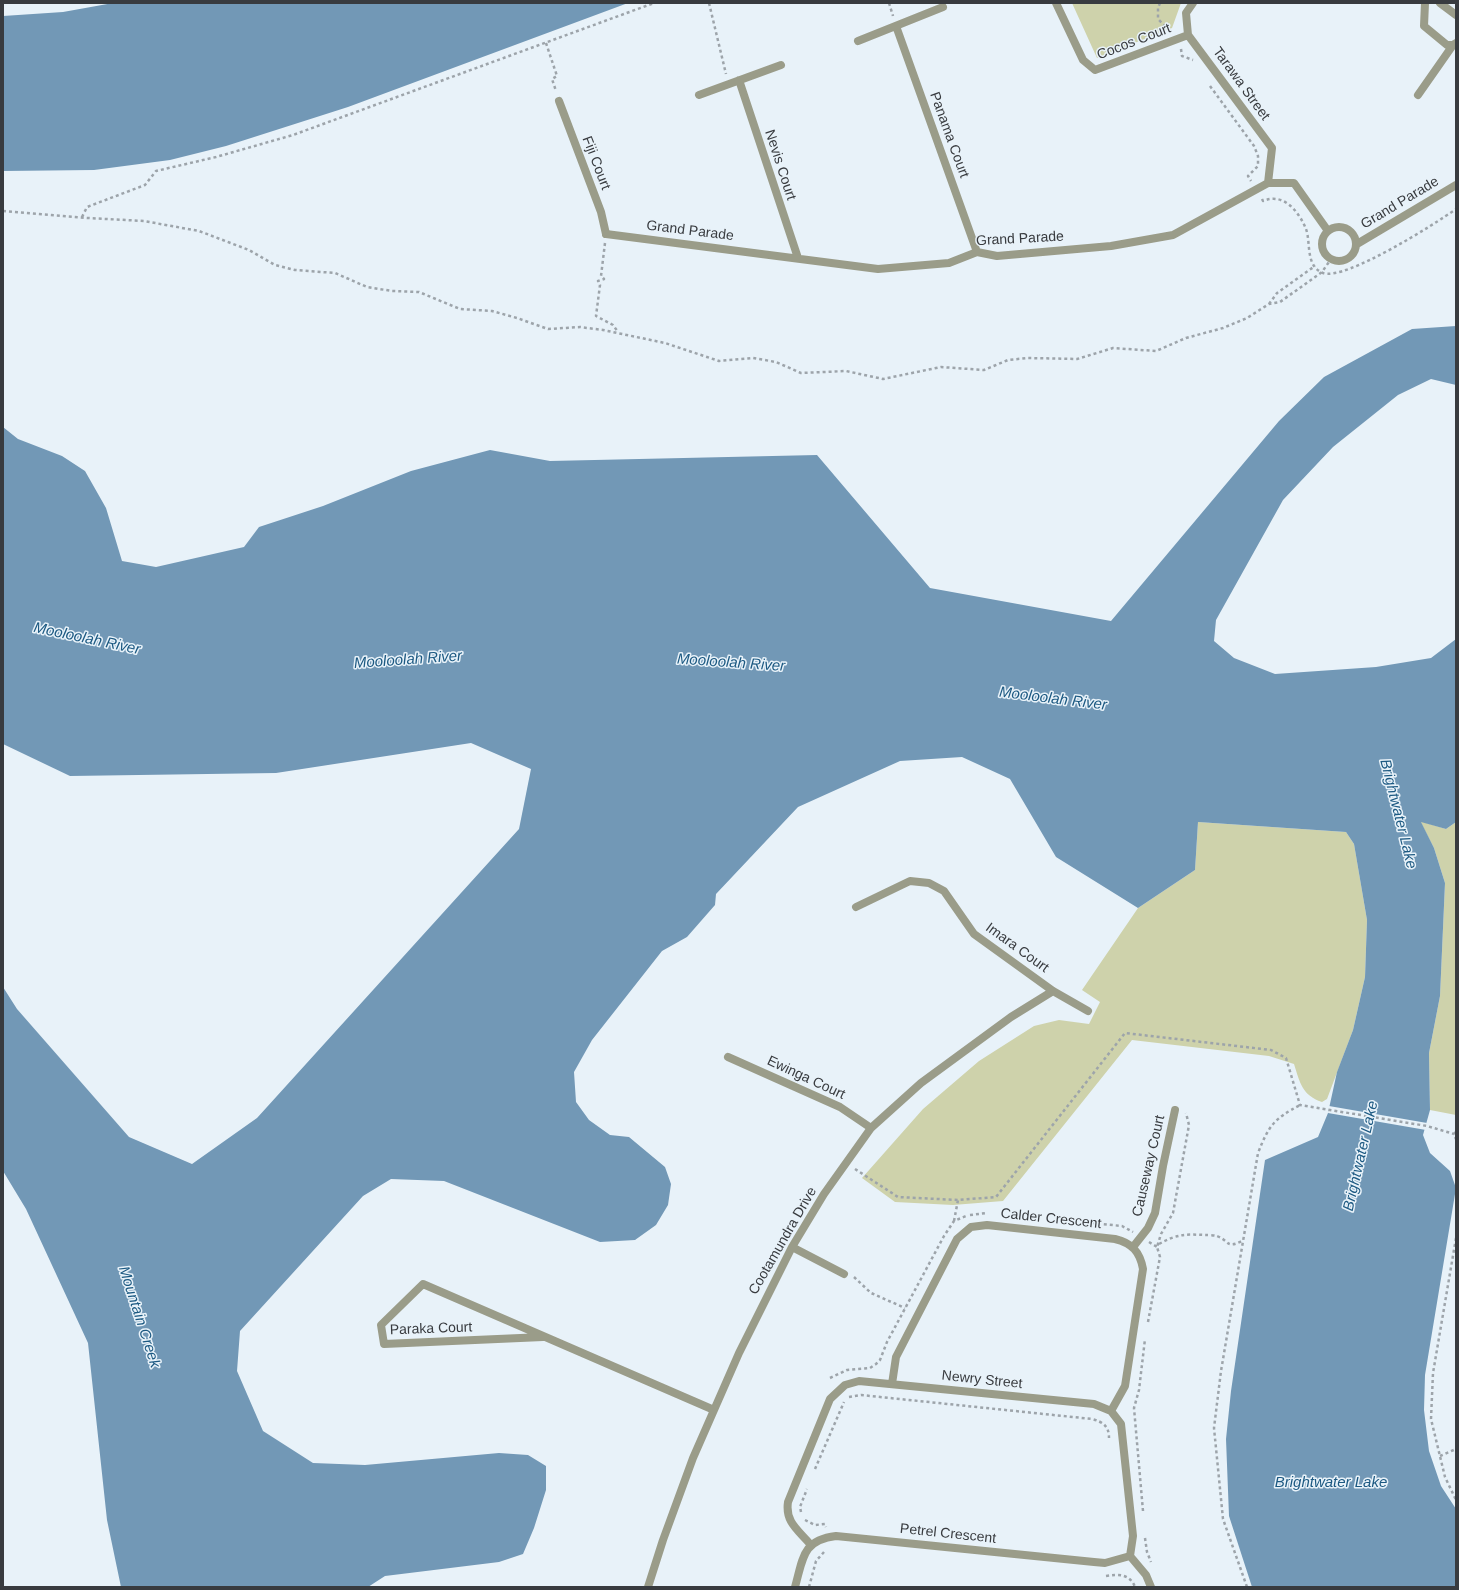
<!DOCTYPE html>
<style>
body{margin:0}
#map{position:relative;width:1459px;height:1590px;overflow:hidden;background:#e8f2f9;font-family:Helvetica,sans-serif}
canvas{display:block}
.frame{position:absolute;inset:0;border:4px solid #383b3f;pointer-events:none}
</style>
<div id="map">
<canvas width="1459" height="1590"></canvas>
<div class="frame"></div>
</div>
<script>
const c = document.querySelector('canvas').getContext('2d');
c.lineJoin = 'round';
function fill(path, color) { c.fillStyle = color; c.fill(path, 'evenodd'); }
function strokePath(path, color, width, dash) { c.strokeStyle = color; c.lineWidth = width; c.lineCap = dash ? 'butt' : 'round'; c.setLineDash(dash || []); c.stroke(path); }
function write(font, color, halo, rows, align = 'center') {
  c.font = font + ' Helvetica,sans-serif'; c.lineWidth = 3; c.setLineDash([]); c.textBaseline = 'middle'; c.strokeStyle = halo; c.fillStyle = color; for (const [text, x, y, turn = 0] of rows) {
    c.save(); c.translate(x, y); c.rotate((+turn || 0) * Math.PI / 180); c.textAlign = isNaN(turn) ? turn : align; if (halo) c.strokeText(text, 0, 0); c.fillText(text, 0, 0); c.restore();
  }
}
fill(new Path2D(`
 M1072,3h109l-9,25 -75,30z
 M1420,821l26,8 10,-7v293l-26,-5 -1,-57 11,-57 5,-113 -11,-35z
 M1198,822l148,10 8,12 13,76 -2,57 -12,53 -26,69 -5,3c-20,-7 -22,-19 -28,-38l-25,-8 -137,-16 -129,161 -50,4 -58,-3 -33,-24 61,-69 56,-48 55,-35 25,-6 30,4 11,-22 -18,-12 56,-82 57,-38z`), '#ced2ab');
fill(new Path2D(`
 M113,3h515l-280,104 -122,39 -56,14 -76,10 -91,1v-155l60,-4z
 M1456,326v59l-25,-6 -33,16 -65,52 -50,53 -67,120 -2,21 20,17 41,16 101,-7 55,-9 25,-19v183l-10,7 -25,-7 13,26 11,35 -5,113 -11,57 1,57 -7,25 7,18 20,18 6,17 -31,187 -1,35 5,41 12,35 15,23v78h-204l-23,-71 -3,-77 5,-48 34,-231 53,-23 10,-24 9,-41 16,-42 12,-53 2,-57 -13,-76 -8,-12 -148,-10 -3,48 -57,38 -82,-51 -46,-78 -48,-22 -62,4 -102,46 -82,87 -1,11 -28,32 -25,14 -70,89 -18,32 2,30 13,18 21,15 19,2 36,30 6,17 -3,21 -12,20 -21,15 -35,2 -156,-61 -53,-2 -28,17 -123,135 -3,40 26,60 50,32 52,2 134,-12 29,2 18,11v24l-12,38 -11,26 -24,8 -114,14 -17,11h-247l-14,-67 -19,-177 -62,-134 -23,-38v-184l14,22 112,128 63,27 65,-46 262,-289 12,-60 -60,-26 -195,30 -206,3 -67,-32v-317l15,12 44,17 23,15 21,37 16,53 34,6 88,-20 15,-20 64,-21 88,-35 79,-21 60,11 267,-6 113,133 181,33 168,-200 45,-44 88,-48z`), '#7298b6');
fill(new Path2D(`
 M1329,1106l98,17 -1,7 -98,-17z`), '#e8f2f9');
strokePath(new Path2D(`
 M709,3l17,71
 M889,3l4,13
 M1160,3l-2,5v11l12,12
 M546,43l11,33 -5,3 4,12
 M1181,49l1,7 11,4
 M1210,86l44,60 4,10v10l-10,10 3,5
 M1262,199l1,2c21,-9 36,11 43,28 5,13 -1,37 17,44 22,8 112,-49 133,-64
 M3,211l85,7 56,3 55,10 50,19 26,15 20,5 40,3 32,14 25,4 27,1 41,17 32,2 25,7 31,11 32,-2 23,3 62,13 54,18 34,-3 23,4 25,11 45,-2 37,8 58,-12 43,3 24,-10 20,-2 49,1 36,-11 43,3 30,-13 37,-10 24,-10 22,-14 11,-2 42,-30 9,-13
 M82,217l5,-10 58,-22 11,-14 60,-14 77,-22 361,-132
 M605,243l-4,33 3,3 -6,2 2,4 -4,31 17,9 5,7
 M1269,304l8,-11 38,-27
 M1456,1132l-2,2 2,5
 M855,1169l43,28 60,3 38,-3 129,-164 146,17 15,8 14,47 127,21 27,8
 M970,1215l17,-2
 M1062,1220l60,6 11,6
 M954,1221l4,-21
 M1456,1238l-23,135 -2,46 14,58 11,23
 M1149,1242l8,5
 M1159,1244c18,-10 26,-10 46,-9 3,0 9,0 12,1 13,5 9,13 25,5
 M854,1277l17,16 34,15
 M1148,1322l12,-65 -3,-10 4,-13 12,-21 16,-88 -3,-12
 M830,1378l17,-8 23,-2 6,-4 4,-4 7,-18 57,-106 10,-15 12,-5
 M849,1397l12,-2 231,24c11,3 17,7 17,19
 M1440,1456l16,-7
 M815,1469l29,-67
 M1143,1511l-9,-103 5,-18 6,-51
 M801,1512l-1,-5 7,-18
 M805,1520l10,5 10,-1 1,3
 M1145,1538l2,14 4,10
 M1106,1576c13,-2 24,-2 29,11
 M809,1587l7,-26 8,-9
 M1247,1587l-24,-68 -9,-91 7,-57 37,-218c11,-28 16,-34 42,-48`), '#9da4aa', 2.5, [3, 3]);
strokePath(new Path2D(`
 M1418,95l35,-50
 M559,101l42,111 5,22`), '#9a9c89', 8);
strokePath(new Path2D(`
 M1056,3l27,57 12,10 93,-35
 M1193,3l-7,10 2,22 84,113 -4,35
 M1425,3l-1,23 23,19h6l3,-2
 M1440,3l16,12
 M896,26l81,226
 M858,41l85,-34
 M739,80l59,178
 M699,95l82,-30
 M1322 244a17 17 0 1 1 34 0a17 17 0 1 1-34 0Z
 M606,234l272,35 71,-6 28,-11 20,4 114,-10 62,-11 95,-52h26l34,48
 M1357,244l99,-59
 M856,907l54,-26 19,2 15,8 30,43 79,57 35,20
 M728,1057l112,50 31,21
 M792,1247l52,27
 M1133,1247l15,-19 7,-15 8,-47 12,-56
 M543,1337l-159,7 -3,-19 42,-41 291,126
 M892,1384l4,-27 61,-118 14,-12 16,-2 128,14c17,4 25,13 28,30l-18,117 -14,25
 M810,1544c-12,-14 -25,-22 -22,-42l42,-103 15,-14 14,-4 235,23 17,7 10,13 12,112 -3,20 16,19 5,12
 M648,1587l15,-47 30,-82 46,-105 53,-106 32,-53 47,-66 50,-45 90,-66 42,-26
 M795,1587c8,-28 7,-47 41,-51l258,26 11,1 25,-7`), '#9a9c89', 8);
write('14px', '#383b3f', '#e8f2f9', [
 ["Cocos Court",1134,42,-21],
 ["Tarawa Street",1241,84,54],
 ["Panama Court",949,135,70],
 ["Fiji Court",596,163,69],
 ["Nevis Court",780,165,72],
 ["Grand Parade",1400,203,-31],
 ["Grand Parade",690,231,7],
 ["Grand Parade",1020,239,-3],
 ["Imara Court",1017,948,36],
 ["Ewinga Court",806,1078,25],
 ["Causeway Court",1149,1166,-77],
 ["Calder Crescent",1051,1219,6],
 ["Cootamundra Drive",783,1241,-60],
 ["Paraka Court",431,1329,-2],
 ["Newry Street",982,1380,6],
 ["Petrel Crescent",948,1534,6]
]);
write('italic 15px', '#1c5982', '#e8f2f9', [
 ["Mooloolah River",87,639,12],
 ["Mooloolah River",408,660,-4],
 ["Mooloolah River",731,663,4],
 ["Mooloolah River",1053,699,7],
 ["Brightwater Lake",1398,814,76],
 ["Brightwater Lake",1361,1156,-77],
 ["Mountain Creek",139,1317,72],
 ["Brightwater Lake",1331,1483]
]);
</script>
